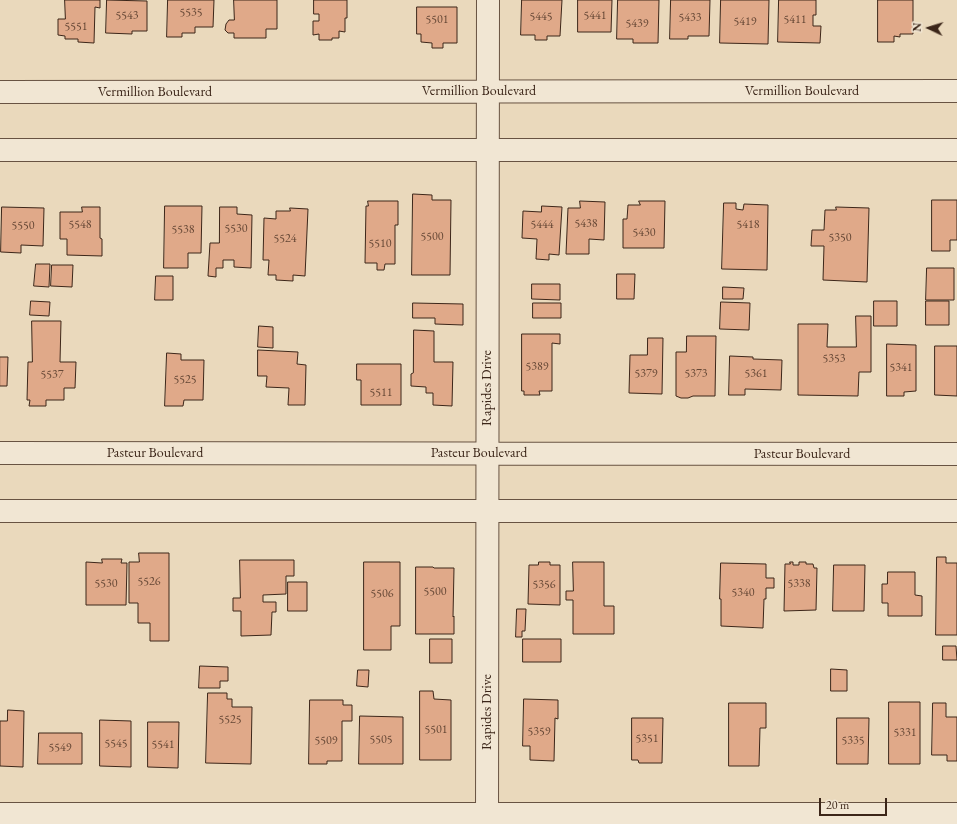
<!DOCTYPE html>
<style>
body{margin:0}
#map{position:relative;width:957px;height:824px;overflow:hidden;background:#ead9bc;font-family:"EB Garamond",serif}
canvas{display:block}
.north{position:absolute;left:909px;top:8px;width:40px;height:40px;-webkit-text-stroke:3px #f1e6d3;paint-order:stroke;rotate:274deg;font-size:11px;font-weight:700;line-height:16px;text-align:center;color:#3c2619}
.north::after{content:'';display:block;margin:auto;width:14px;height:18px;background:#3c2619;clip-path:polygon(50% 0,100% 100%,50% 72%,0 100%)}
.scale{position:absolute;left:819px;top:798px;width:68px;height:18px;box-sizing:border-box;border:2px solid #3c2619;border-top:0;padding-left:5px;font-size:12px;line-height:14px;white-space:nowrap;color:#3c2619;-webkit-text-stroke:3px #f1e6d3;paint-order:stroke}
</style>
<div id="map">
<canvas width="957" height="824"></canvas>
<div class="north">N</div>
<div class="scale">20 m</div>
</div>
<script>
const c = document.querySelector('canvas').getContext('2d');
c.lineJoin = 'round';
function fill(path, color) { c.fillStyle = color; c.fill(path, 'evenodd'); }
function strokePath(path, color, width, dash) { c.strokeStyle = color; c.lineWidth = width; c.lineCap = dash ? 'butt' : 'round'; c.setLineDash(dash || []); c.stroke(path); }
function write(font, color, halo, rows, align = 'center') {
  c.font = font + ' "EB Garamond",serif'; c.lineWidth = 3; c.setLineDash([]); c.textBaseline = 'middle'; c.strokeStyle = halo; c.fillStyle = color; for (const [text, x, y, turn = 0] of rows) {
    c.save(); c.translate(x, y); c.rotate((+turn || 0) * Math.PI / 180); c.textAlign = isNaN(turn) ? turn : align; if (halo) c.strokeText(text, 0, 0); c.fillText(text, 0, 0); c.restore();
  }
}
const building = new Path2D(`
 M65,0h35v8l-5,-1 -1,36 -16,-1v-3h-13v-3l-7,-1v-16h7z
 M107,0l40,1v30h-15v3l-26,-1z
 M168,0h46l-1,27h-18v6h-13v4h-15z
 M234,0h43v29h-11v9h-32v-5h-6l-3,-3 1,-6 3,-4h5z
 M314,0h33v18h-2v14l-6,-1v7h-7v2h-13v-6l-6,1v-14h6v-7h-5z
 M522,0h40l-2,36h-13v4h-12v-5h-14z
 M578,0h34l-1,32h-33z
 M618,0h41l-1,43h-25v-4h-16z
 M671,0h39l-1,36h-21v3h-18z
 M721,0h48l-1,44 -48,-1z
 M779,0h37v15h-3v11h8l-1,17 -42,-1z
 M878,0h35v34h-13v3l-6,-1v6h-16z
 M417,7h40v36h-14v5h-11v-5l-11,-1v-8h-4z
 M413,194l19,1v5h19l-1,75h-38z
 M932,200h25v40h-7v11h-18z
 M368,201h30v24h-3v39h-10l-1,6h-7v-7h-12l1,-57h2z
 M580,201l25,1 -1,38 -15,-1v15h-23l2,-46h12z
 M639,201h26l-1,47h-41v-29h4l1,-14h12z
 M724,203h12v6l7,1 1,-6 24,1 -1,65 -45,-1z
 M165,206h37l-1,47h-13v15h-24z
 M542,206l20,1 -3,48 -10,-1v6l-13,-1 1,-20 -15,-1 1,-27 18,1z
 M2,207l42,1 -1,38 -22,-1v8l-20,-1z
 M82,207h18v31l2,1v17l-35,-1v-16h-7v-27h22z
 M220,207h17v7l15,1 -1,53 -17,-1v-7h-11v8h-7v9l-8,-1 2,-33h9z
 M836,207l33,1 -2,74 -44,-2 1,-34h-13l1,-16h12l1,-20h11z
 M290,208l18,1 -3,67 -12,-1v6l-17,-1v-5h-8l1,-15h-6l1,-42 12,1v-8h14z
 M36,264h14l-1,23 -15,-1z
 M52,265h21l-1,22 -21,-1z
 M927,268h27v32h-28z
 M617,274h18l-1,25h-17z
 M156,276h17v24h-18z
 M532,284h28v16l-28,-1z
 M723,287l21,1 -1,11h-20z
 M31,301l19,1 -1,14 -19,-1z
 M874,301h23v25h-23z
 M926,301h23v24h-23z
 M721,302l29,1 -1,27 -29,-1z
 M413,303l50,1v21l-28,-1v-6h-22z
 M533,303h28v15h-28z
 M856,316h15v56h-12l-1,24 -60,-1v-71h30l-1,23h29z
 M32,321h29l-1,41h16l-1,26h-11v12h-18v6h-17l1,-6h-3l1,-38h4z
 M259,326l14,1v21l-15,-1z
 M414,330l20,1v31h19l-1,44 -19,-1v-12h-7v-6l-15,-1v-12l2,-1z
 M522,334h38v10l-8,-1v48h-13l1,4h-16v-4h-2z
 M687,336h29l-1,60h-22l-5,2h-7l-5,-2v-44h10z
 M648,338h15l-1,56 -33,-1 1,-38h17z
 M887,344l29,1v46l-12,1v4h-17z
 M935,346h22v50l-22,-1z
 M258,350l40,2 -1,12 9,1 -1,40h-17l1,-17 -23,-1 1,-11h-9z
 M167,353l14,1v6h23l-1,40h-19l-1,6h-18z
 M730,356l23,1v2l29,1 -1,30 -36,-1v6h-16z
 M0,357h8l-1,29h-7z
 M357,364h44v41h-40v-25h-4z
 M139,553h30v88h-19v-18h-12v-20h-9v-41h10z
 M937,557h9v6h11v72h-21z
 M102,559h20l-1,4h6l-1,42h-40v-43l16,1z
 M240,560h54v16h-8v18l-23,1v7h13v10h-4l-1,23 -30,1v-25h-8v-13h7z
 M364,562h36v64h-9v24h-27z
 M539,562h11v3h10v40l-32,-1 1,-39h9z
 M573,562h31v44h10v28h-41v-34h-7v-9h7z
 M790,562h3v3h6v-3h7v2h7l1,4h3l-1,42 -32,1 1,-47h5z
 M721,563l45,1v14h8v10h-8v11h-2l-1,29 -42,-2v-27h-1z
 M834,565h31l-1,46h-31z
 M416,567h17l1,1h20l-1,49 1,-1v18h-38z
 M888,572h27v23l7,1v20h-34v-13h-6v-19h5z
 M288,582h19v29h-19z
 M517,609h9l-1,22h-3v6h-6z
 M430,639h22v24h-22z
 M523,639h38v23h-38z
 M943,646h13l1,14h-14z
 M200,666l28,1v14h-8v7h-21z
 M831,669l16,1v21h-16z
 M358,670h11l-1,17 -11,-1z
 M420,691h13l1,8 17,1v60h-31z
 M208,693h19v6h5v8h20l-1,57 -45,-1z
 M524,699l34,1v19l-3,-1 -1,43 -24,-1v-14h-7z
 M310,700h33v5h9v16h-10v40h-15v3h-18z
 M889,702h31v62h-31z
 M729,703h37v25h-6l-1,38h-30z
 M933,703h13v14h11v44h-10v-6h-15z
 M8,710l16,1 -1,56 -23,-1v-45h7z
 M360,716l43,1v47h-44z
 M632,718h31l-1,45h-23l-1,-3h-6z
 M837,718h32l-1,46h-31z
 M100,720l31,1v46l-31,-1z
 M148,722h31l-1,46 -30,-1z
 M39,733h43v31h-44z`);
fill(building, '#e0a989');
strokePath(building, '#3c2619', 1);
const minor = new Path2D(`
 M0,92l957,-1
 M0,150h957
 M0,453l957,1
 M0,511h957
 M0,814h957
 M487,824l1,-824`);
strokePath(minor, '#685342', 24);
strokePath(minor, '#f1e6d3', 22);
write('12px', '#654735', null, [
 ["5535",191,13],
 ["5543",127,16],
 ["5441",595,16],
 ["5445",541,17],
 ["5433",690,18],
 ["5501",437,20],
 ["5411",795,20],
 ["5419",745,22],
 ["5439",637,24],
 ["5551",76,27],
 ["5438",586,224],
 ["5548",80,225],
 ["5444",542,225],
 ["5418",748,225],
 ["5550",23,226],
 ["5530",236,229],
 ["5538",183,230],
 ["5430",644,233],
 ["5500",432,237],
 ["5350",840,238],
 ["5524",285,239],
 ["5510",380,244],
 ["5353",834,359],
 ["5389",537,367],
 ["5341",901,368],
 ["5379",646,374],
 ["5373",696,374],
 ["5361",756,374],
 ["5537",52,375],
 ["5525",185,380],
 ["5511",381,393],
 ["5526",149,582],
 ["5530",106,584],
 ["5338",799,584],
 ["5356",544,585],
 ["5500",435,592],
 ["5340",743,593],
 ["5506",382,594],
 ["5525",230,720],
 ["5501",436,730],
 ["5359",539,732],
 ["5331",905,733],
 ["5351",647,739],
 ["5505",381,740],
 ["5509",326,741],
 ["5335",853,741],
 ["5545",116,744],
 ["5541",163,745],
 ["5549",60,748]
]);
write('14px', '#3c2619', '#f1e6d3', [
 ["Vermillion Boulevard",479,91],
 ["Vermillion Boulevard",802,91],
 ["Vermillion Boulevard",155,92],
 ["Rapides Drive",487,388,-90],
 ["Pasteur Boulevard",155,453],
 ["Pasteur Boulevard",479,453],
 ["Pasteur Boulevard",802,454],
 ["Rapides Drive",487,712,-90]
]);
</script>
